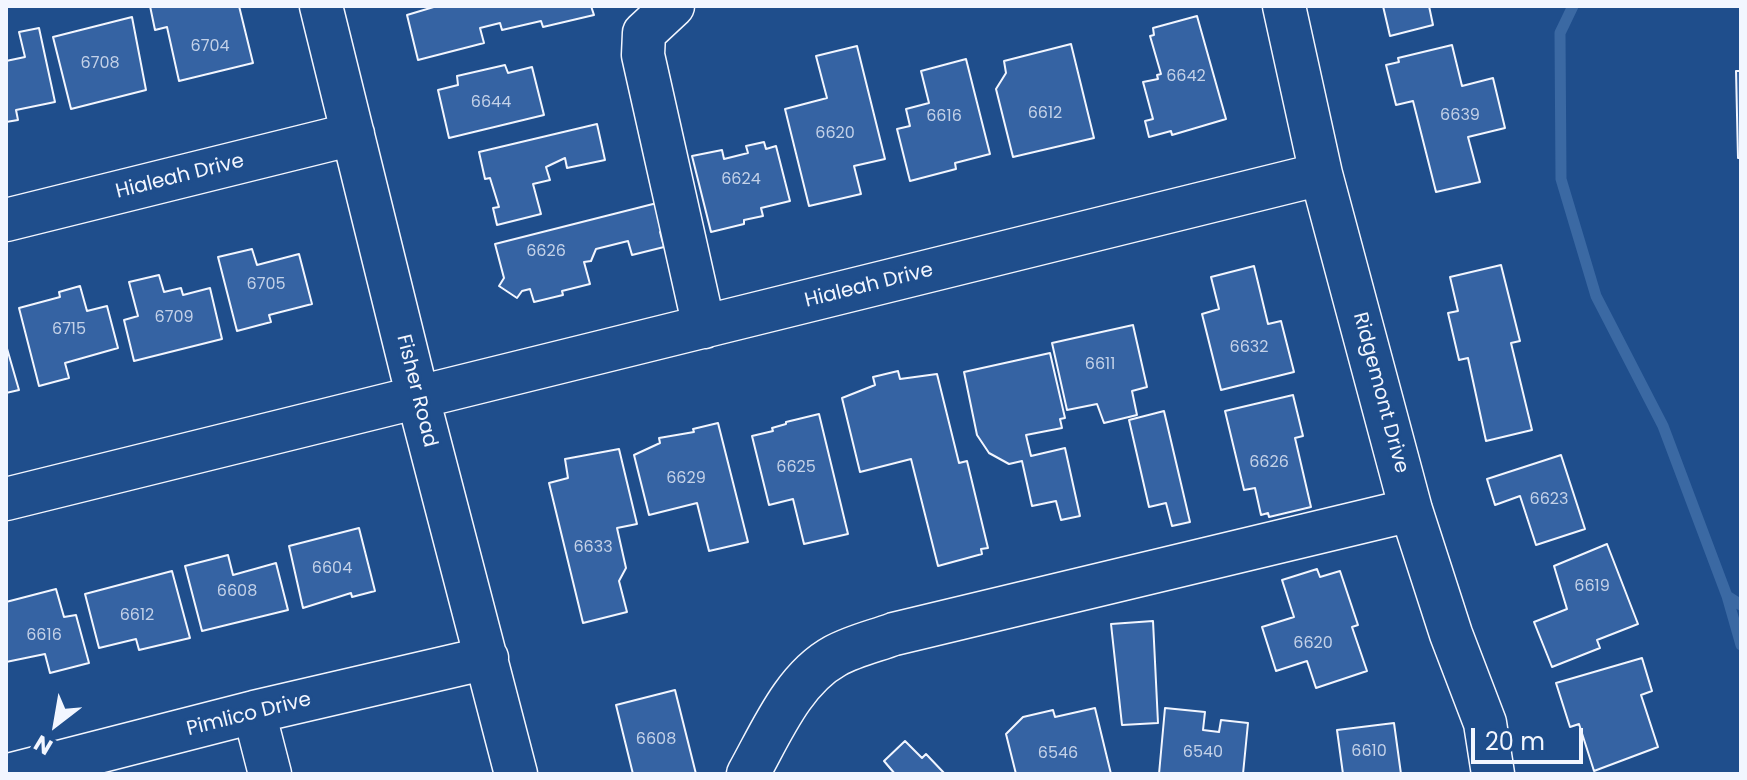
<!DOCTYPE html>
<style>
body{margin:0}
#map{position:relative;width:1747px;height:780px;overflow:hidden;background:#1f4e8c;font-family:Poppins,sans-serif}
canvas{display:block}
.frame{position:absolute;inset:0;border:8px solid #f2f6ff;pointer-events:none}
.north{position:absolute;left:16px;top:684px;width:80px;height:80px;-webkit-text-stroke:6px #1f4e8c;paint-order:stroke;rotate:211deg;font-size:22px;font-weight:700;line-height:32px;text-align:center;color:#f2f6ff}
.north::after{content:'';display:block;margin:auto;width:28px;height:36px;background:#f2f6ff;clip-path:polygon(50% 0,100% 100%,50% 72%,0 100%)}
.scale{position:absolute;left:1471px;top:728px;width:112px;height:36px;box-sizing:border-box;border:4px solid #f2f6ff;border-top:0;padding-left:10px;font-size:24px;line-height:28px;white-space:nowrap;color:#f2f6ff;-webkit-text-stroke:6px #1f4e8c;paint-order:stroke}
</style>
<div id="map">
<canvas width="1747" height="780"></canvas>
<div class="frame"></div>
<div class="north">N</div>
<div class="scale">20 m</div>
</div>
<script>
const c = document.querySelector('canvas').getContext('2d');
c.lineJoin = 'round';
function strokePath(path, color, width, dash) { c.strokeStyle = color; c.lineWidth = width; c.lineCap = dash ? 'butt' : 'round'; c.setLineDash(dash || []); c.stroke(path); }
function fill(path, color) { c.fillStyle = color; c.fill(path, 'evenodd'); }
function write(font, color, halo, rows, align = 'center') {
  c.font = font + ' Poppins,sans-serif'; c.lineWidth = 6; c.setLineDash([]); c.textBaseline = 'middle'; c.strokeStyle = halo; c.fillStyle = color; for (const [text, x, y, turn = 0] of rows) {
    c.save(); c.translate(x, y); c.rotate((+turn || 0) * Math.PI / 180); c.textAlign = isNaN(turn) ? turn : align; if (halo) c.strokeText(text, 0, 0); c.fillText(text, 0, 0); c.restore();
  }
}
strokePath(new Path2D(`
 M1573,6l-13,27 1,146 35,117 67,130 64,170 14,49
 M1727,596l14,9`), '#3b69a3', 11);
const building = new Path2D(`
 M150,6h89l14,57 -74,18 -12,-54 -12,3z
 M591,6l3,9 -51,12 -2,-6 -39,9 -2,-7 -20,5 4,15 -66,17 -11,-45 30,-9z
 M1383,6h46l4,19 -43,11z
 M1197,16l29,103 -54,16 -1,-4 -22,6 -4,-16 8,-2 -10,-37 15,-3 -1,-4 4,-1 -11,-38 4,-1 -1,-7z
 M132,17l14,73 -75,19 -18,-72z
 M39,28l16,74 -39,8 2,10 -12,2v-61l19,-4 -6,-25z
 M1071,44l23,94 -81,19 -17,-68 10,-16 -2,-12z
 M1452,45l10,41 31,-8 12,50 -37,9 12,45 -44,10 -23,-91 -17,4 -10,-40 13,-3 -1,-4z
 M857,46l28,113 -31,7 7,28 -52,12 -24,-97 42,-11 -11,-42z
 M966,59l24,95 -35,9 1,6 -46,12 -13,-52 13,-3 -4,-17 23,-6 -8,-32z
 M505,65l3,8 24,-6 12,48 -95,23 -11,-48 20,-5 -1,-9z
 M1736,71h5v87h-3z
 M597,124l8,36 -38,8 -2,-10 -19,9 4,13 -17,4 8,30 -44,11 -4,-17 6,-1 -9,-29 -5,1 -6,-27z
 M764,142l2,7 10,-3 14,55 -29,7 2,8 -19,4v4l-33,8 -19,-76 30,-6 2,9 24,-6 -2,-7z
 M657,203l7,28 -4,1 4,15 -32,8 -4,-14 -32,8 -5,12 -7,1 6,22 -28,7 1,4 -29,7 -4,-13 -8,2 -5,7 -18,-12 5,-8 -9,-34z
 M252,249l5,16 42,-11 13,50 -43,11 2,7 -34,9 -19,-74z
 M1501,265l19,76 -9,2 21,87 -46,11 -18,-83 -9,2 -11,-47 10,-2 -8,-34z
 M1254,266l14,58 13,-3 13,51 -73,18 -19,-76 17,-5 -8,-32z
 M159,275l5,17 17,-4 2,7 27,-7 12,51 -88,22 -10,-41 14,-4 -9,-34z
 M80,286l7,25 20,-5 11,42 -53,15 4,15 -30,8 -20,-78 41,-11 -1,-5z
 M1133,325l14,62 -15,4 5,24 -33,8 -7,-19 -30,6 -15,-67z
 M6,345l13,45 -13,3z
 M1050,353l15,65 -5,1 2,9 -36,7 5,21 34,-8 15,68 -19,4 -5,-19 -24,5 -10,-45 -13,3 -20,-11 -12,-18 -13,-63z
 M898,371l2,8 37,-5 22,89 8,-2 21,87 -7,1 1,5 -44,12 -27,-107 -51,13 -18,-74 33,-13 -2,-8z
 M1293,395l10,41 -8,2 16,69 -42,10 -1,-4 -7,2 -6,-27 -11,2 -19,-79z
 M1164,411l26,111 -18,4 -6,-23 -17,4 -20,-87z
 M819,414l29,120 -44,10 -11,-45 -24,6 -17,-69 21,-5 -1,-3 14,-4v-2z
 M718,423l30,119 -39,9 -12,-48 -48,12 -15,-60 26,-12 -1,-5 35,-6 -1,-3z
 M619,449l18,75 -20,4 9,40 -7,13 8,31 -44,11 -34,-140 19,-5 -3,-19z
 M1561,455l24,74 -49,16 -16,-49 -25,9 -8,-26z
 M359,528l16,63 -23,6 -1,-4 -48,15 -14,-62z
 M1607,544l31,80 -41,16 3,8 -48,19 -18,-45 33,-13 -13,-43z
 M228,555l5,20 43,-12 12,47 -86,21 -17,-65z
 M1317,569l3,8 20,-6 18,54 -6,2 15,44 -51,17 -9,-27 -31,10 -14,-44 32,-10 -12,-37z
 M172,571l18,67 -51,12 -3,-11 -37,9 -14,-54z
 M56,589l8,28 12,-2 13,48 -39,10 -5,-19 -39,8v-60z
 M1153,621l5,102 -36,2 -11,-101z
 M1642,658l10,33 -11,4 17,52 -64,24 -15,-47 -9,3 -14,-44z
 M675,690l21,84h-63l-17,-69z
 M1095,708l16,66h-95l-10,-40 17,-17 30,-7 2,7z
 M1165,708l40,4 -2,18 16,2 2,-12 27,3 -5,51h-84z
 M1394,723l7,51h-58l-6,-44z
 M905,741l17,17 4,-4 19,20h-50l-11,-13z`);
fill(building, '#3563a3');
strokePath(building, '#f2f6ff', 2);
const minor = new Path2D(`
 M321,6l97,392 98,376
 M673,6l-29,27 -1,22 61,272
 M1284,6l37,168 90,336 40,124 34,89 8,51
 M6,220l347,-86
 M6,499l1315,-325
 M254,712l16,62
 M12,774l242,-62 233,-54
 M748,774c23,-41 45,-95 87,-118 18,-10 40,-15 59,-22l517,-124`);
strokePath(minor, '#f2f6ff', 45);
strokePath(minor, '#1f4e8c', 42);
write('16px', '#c3d1e8', null, [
 ["6704",210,47],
 ["6708",100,64],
 ["6642",1186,77],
 ["6644",491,103],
 ["6612",1045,114],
 ["6639",1460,116],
 ["6616",944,117],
 ["6620",835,134],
 ["6624",741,180],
 ["6626",546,252],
 ["6705",266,285],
 ["6709",174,318],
 ["6715",69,330],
 ["6632",1249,348],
 ["6611",1100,365],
 ["6626",1269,463],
 ["6625",796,468],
 ["6629",686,479],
 ["6623",1549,500],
 ["6633",593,548],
 ["6604",332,569],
 ["6619",1592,587],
 ["6608",237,592],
 ["6612",137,616],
 ["6616",44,636],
 ["6620",1313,644],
 ["6608",656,740],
 ["6610",1369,752],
 ["6540",1203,753],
 ["6546",1058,754]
]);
write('20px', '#f2f6ff', '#1f4e8c', [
 ["Hialeah Drive",180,177,-14],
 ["Hialeah Drive",869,286,-14],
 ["Fisher Road",416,391,76],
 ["Ridgemont Drive",1380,393,75],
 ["Pimlico Drive",249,715,-14]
]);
</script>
